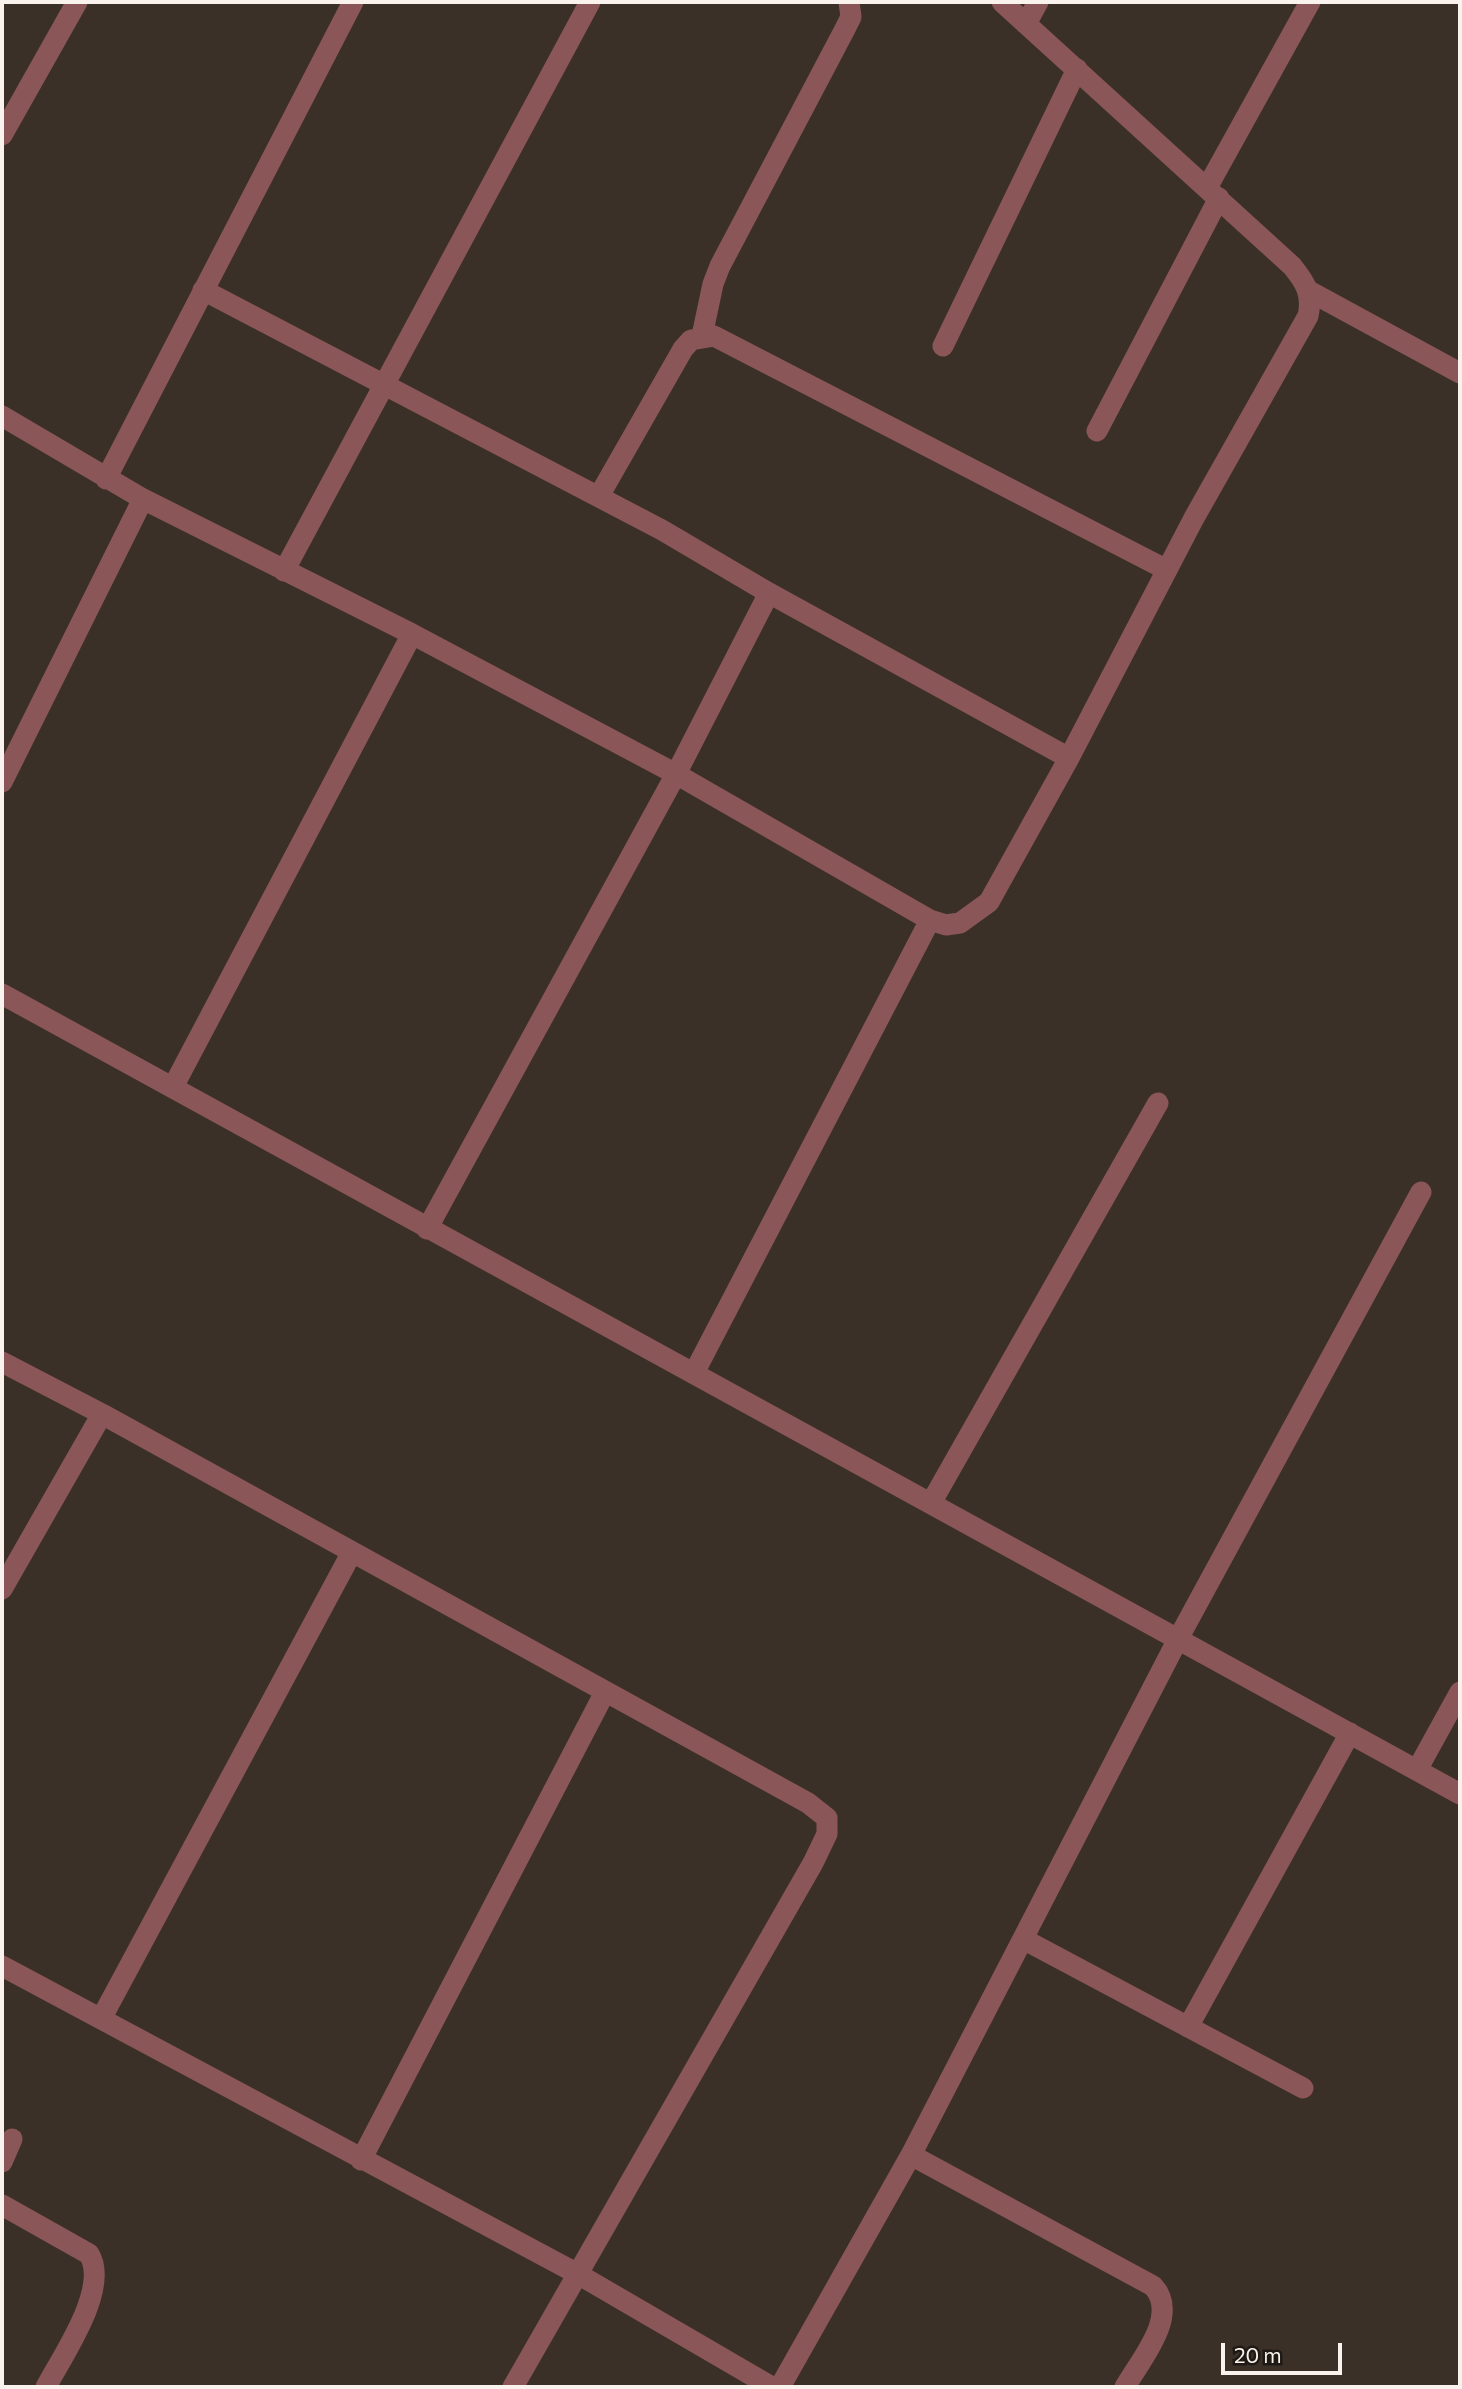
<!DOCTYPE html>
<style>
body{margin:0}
#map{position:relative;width:1462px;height:2389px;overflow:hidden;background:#3b3027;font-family:Commissioner,sans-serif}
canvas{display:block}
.frame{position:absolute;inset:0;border:4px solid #faf3ed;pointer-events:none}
.scale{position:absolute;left:1221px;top:2343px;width:121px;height:32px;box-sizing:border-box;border:4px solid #faf3ed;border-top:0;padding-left:9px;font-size:21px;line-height:24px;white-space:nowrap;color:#faf3ed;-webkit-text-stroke:5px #1e1915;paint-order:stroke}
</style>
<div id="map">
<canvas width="1462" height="2389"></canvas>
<div class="frame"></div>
<div class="scale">20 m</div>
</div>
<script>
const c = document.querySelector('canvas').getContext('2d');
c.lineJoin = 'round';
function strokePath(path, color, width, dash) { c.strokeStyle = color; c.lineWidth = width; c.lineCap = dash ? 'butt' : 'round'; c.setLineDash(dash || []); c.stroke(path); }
strokePath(new Path2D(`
 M1309,291l151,82`), '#8b5658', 21);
strokePath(new Path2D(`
 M1026,24l12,-22
 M2,135l75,-133
 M1208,186l102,-184
 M203,290l459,240 107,63 300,165
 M702,336l11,-52 7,-18 125,-237 6,-12 -2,-15
 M943,346l134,-277
 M2,416l141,83 269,135 264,140 254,146 16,5 14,-2 29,-21 80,-144 125,-240 114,-202c5,-22 -3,-34 -16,-50l-290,-264
 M1097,431l122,-233
 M106,479l247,-477
 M599,496l84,-147 8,-9 23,-4 453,234
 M284,571l306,-569
 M2,782l141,-283
 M2,994l1458,800
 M173,1087l239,-453
 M427,1229l249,-455 93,-181
 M2,1362l100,52 706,389 19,15v16l-14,29 -300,524
 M694,1373l236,-453
 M931,1503l227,-400
 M2,1589l100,-175
 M1417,1770l43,-78
 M1023,1939l280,149
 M2,1966l574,307 196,114
 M101,2019l251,-467
 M1188,2027l162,-294
 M911,2155l242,131c27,29 -12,73 -28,101
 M361,2160l244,-468
 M2,2162l10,-23
 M2,2205l87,49c21,34 -26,101 -43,133
 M780,2387l131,-232 267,-516 243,-447`), '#8b5658', 21);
</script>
